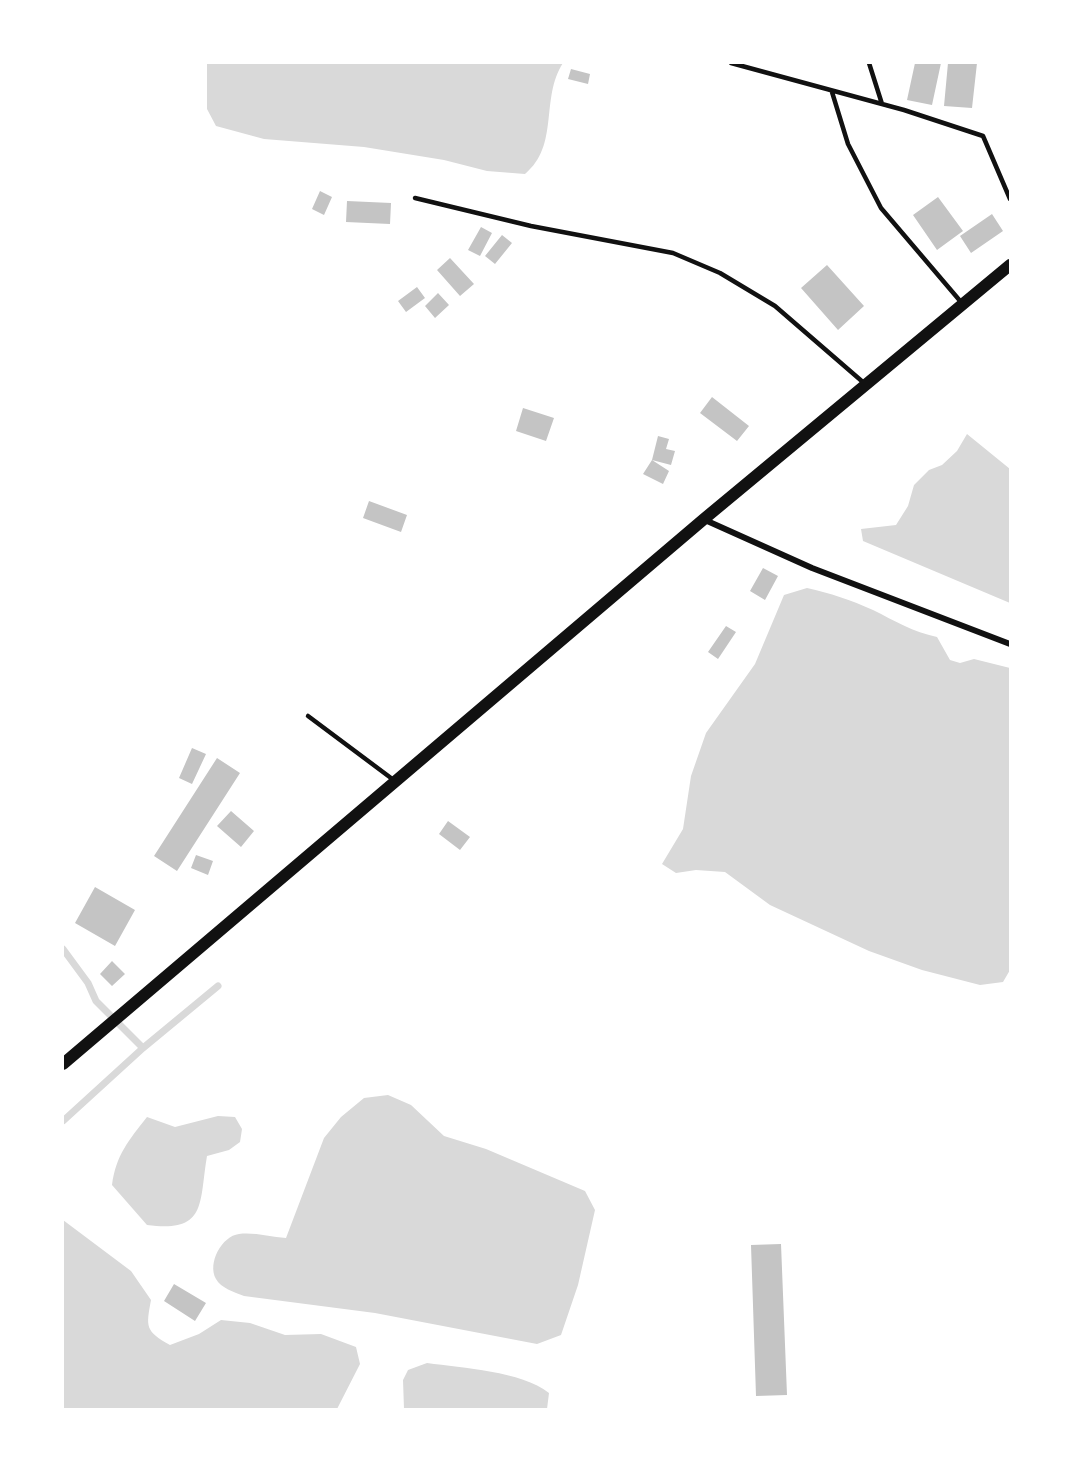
<!DOCTYPE html>
<style>
body{margin:0}
#map{position:relative;width:1073px;height:1472px;overflow:hidden;background:#fff;font-family:"DM Sans",sans-serif}
canvas{display:block}
.frame{position:absolute;inset:0;border:64px solid #fff;pointer-events:none}
</style>
<div id="map">
<canvas width="1073" height="1472"></canvas>
<div class="frame"></div>
</div>
<script>
const c = document.querySelector('canvas').getContext('2d');
c.lineJoin = 'round';
function fill(path, color) { c.fillStyle = color; c.fill(path, 'evenodd'); }
function strokePath(path, color, width, dash) { c.strokeStyle = color; c.lineWidth = width; c.lineCap = dash ? 'butt' : 'round'; c.setLineDash(dash || []); c.stroke(path); }
fill(new Path2D(`
 M207,63h356c-23,35 -3,82 -38,111l-38,-3 -43,-11 -80,-13 -100,-8 -48,-13 -9,-17z
 M967,434l43,35v134l-147,-62 -2,-12 35,-4 12,-19 6,-21 15,-15 13,-5 15,-14z
 M807,588c23,5 44,12 66,22 22,11 40,22 64,27l13,23 10,3 14,-4 36,9v302l-7,12 -23,3 -58,-15 -53,-19 -99,-46 -45,-33 -29,-2 -20,3 -14,-9 21,-35 8,-53 15,-43 49,-69 29,-69z
 M388,1095l23,10 33,31 42,13 99,42 10,19 -17,75 -17,50 -24,9 -162,-31 -131,-17c-10,-4 -23,-8 -28,-17 -9,-16 6,-43 23,-45 15,-2 32,3 47,4l38,-100 17,-21 23,-19z
 M218,1116l17,1 7,12 -2,13 -11,8 -22,6c-8,48 0,77 -60,69l-35,-40c4,-30 17,-45 35,-68l28,10z
 M63,1220l68,51 20,29c-5,27 -6,31 19,45l29,-11 22,-14 29,3 35,12 36,-1 35,13 4,17 -23,45h-274z
 M427,1363c36,5 94,8 122,30l-2,16h-143l-1,-29 5,-10z`), '#d9d9d9');
strokePath(new Path2D(`
 M63,949l25,34 8,18 47,47
 M63,1121l80,-73 75,-62`), '#d9d9d9', 7);
fill(new Path2D(`
 M915,63h26l-9,42 -25,-5z
 M948,63h29l-5,45 -28,-2z
 M571,69l19,5 -2,10 -20,-5z
 M320,191l12,6 -8,18 -12,-6z
 M938,197l25,34 -26,19 -24,-35z
 M347,201l44,2 -1,21 -44,-2z
 M992,214l11,17 -32,22 -11,-17z
 M481,227l11,6 -12,23 -12,-6z
 M502,235l10,8 -17,21 -10,-8z
 M450,258l24,26 -14,12 -23,-26z
 M827,265l37,41 -26,24 -37,-42z
 M417,287l8,11 -19,14 -8,-11z
 M438,293l11,12 -14,13 -10,-12z
 M712,397l37,29 -12,15 -37,-28z
 M523,408l31,10 -8,23 -30,-10z
 M658,436l11,3 -3,10 9,2 -4,14 -19,-5z
 M652,460l17,11 -6,13 -20,-10z
 M369,501l38,14 -6,17 -38,-14z
 M763,568l15,8 -13,24 -15,-9z
 M726,626l10,6 -18,27 -10,-7z
 M192,748l14,6 -14,30 -13,-6z
 M217,758l23,15 -63,98 -23,-15z
 M231,811l23,20 -13,16 -24,-21z
 M448,821l22,16 -10,13 -21,-16z
 M196,855l17,6 -5,14 -17,-7z
 M95,887l40,23 -20,36 -40,-23z
 M112,961l13,13 -13,12 -12,-12z
 M781,1244l6,151 -31,1 -5,-151z
 M174,1284l32,19 -11,18 -31,-20z`), '#c4c4c4');
strokePath(new Path2D(`
 M731,63l173,47 79,26 27,63
 M869,63l13,41
 M832,92l16,52 33,64 80,94
 M415,198l116,28 142,27 47,20 55,33 89,77
 M308,716l87,65`), '#111', 4.5);
strokePath(new Path2D(`
 M705,520l107,48 198,76`), '#111', 6);
strokePath(new Path2D(`
 M63,1064l641,-545 306,-254`), '#111', 12);
</script>
